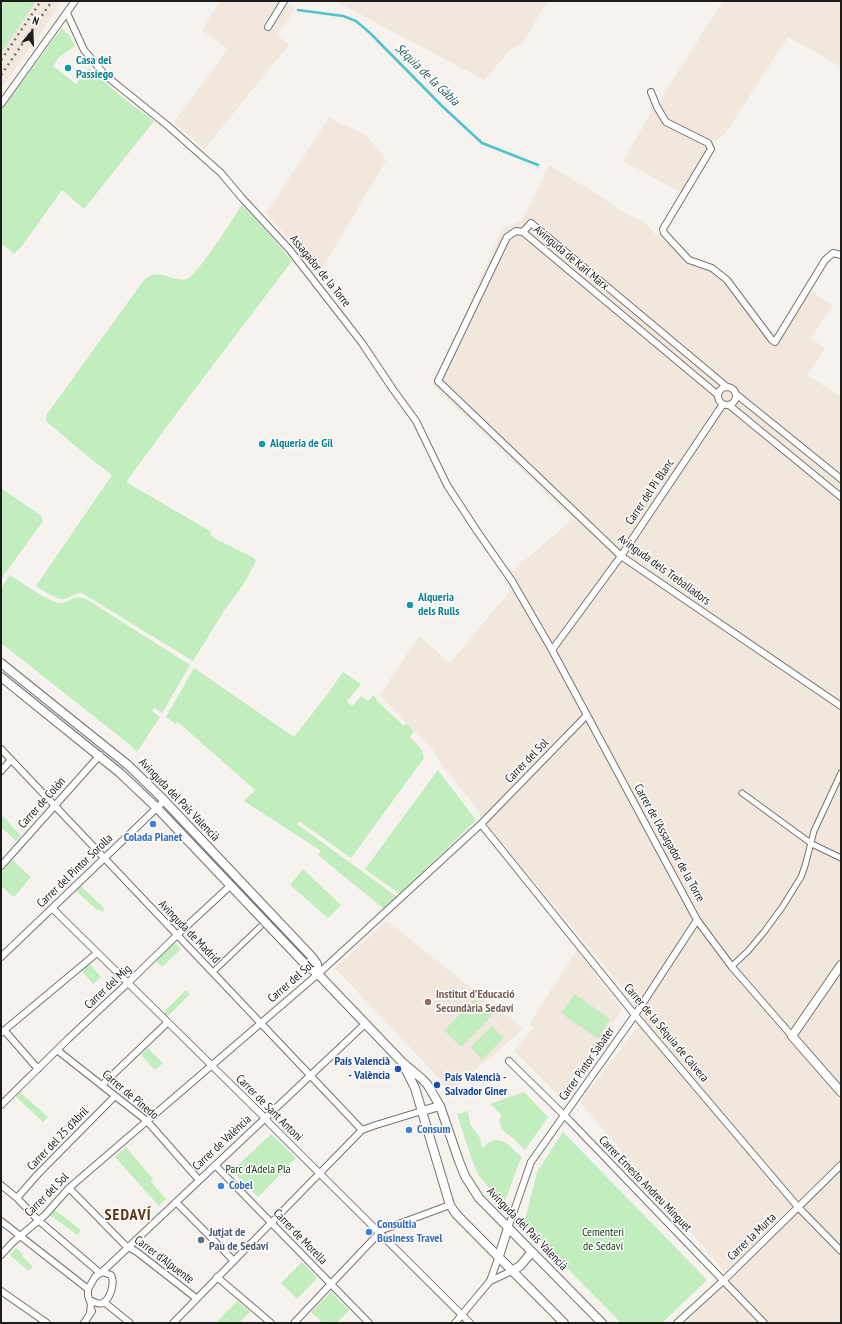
<!DOCTYPE html>
<meta charset="utf-8">
<style>
body{margin:0}
#map{position:relative;width:842px;height:1324px;overflow:hidden;background:#f6f2ee;font-family:"PT Sans Narrow",sans-serif}
canvas{display:block}
.frame{position:absolute;inset:0;border:2px solid #1d1c1a;pointer-events:none}
.north{position:absolute;left:12px;top:12px;width:40px;height:40px;-webkit-text-stroke:3px #fff;paint-order:stroke;rotate:19deg;font-size:11px;font-weight:700;line-height:16px;text-align:center;color:#1d1c1a}
.north::after{content:'';display:block;margin:auto;width:14px;height:18px;background:#1d1c1a;clip-path:polygon(50% 0,100% 100%,50% 72%,0 100%)}
</style>
<div id="map">
<canvas width="842" height="1324"></canvas>
<div class="frame"></div>
<div class="north">N</div>
</div>
<script>
const c = document.querySelector('canvas').getContext('2d');
c.lineJoin = 'round';
function fill(path, color) { c.fillStyle = color; c.fill(path, 'evenodd'); }
function strokePath(path, color, width, dash) { c.strokeStyle = color; c.lineWidth = width; c.lineCap = dash ? 'butt' : 'round'; c.setLineDash(dash || []); c.stroke(path); }
function write(font, color, halo, rows, align = 'center') {
  c.font = font + ' "PT Sans Narrow",sans-serif'; c.lineWidth = 3; c.setLineDash([]); c.textBaseline = 'middle'; c.strokeStyle = halo; c.fillStyle = color; for (const [text, x, y, turn = 0] of rows) {
    c.save(); c.translate(x, y); c.rotate((+turn || 0) * Math.PI / 180); c.textAlign = isNaN(turn) ? turn : align; if (halo) c.strokeText(text, 0, 0); c.fillText(text, 0, 0); c.restore();
  }
}
fill(new Path2D(`
 M36,1h25l-19,31 -41,56v-35z
 M220,1h62l14,7 -19,27 12,10 -85,104 -30,-27 54,-73 -26,-19z
 M335,1h213l-28,45 -9,3 -27,31z
 M723,1h118v66l-53,-30 -63,97 -12,9 -1,9 -30,41 -59,-32 30,-52 7,-4 3,-10z
 M329,118l38,18 19,24 -67,114 -53,-61z
 M549,165l54,33 26,18 15,5 13,15 34,24 29,15 54,66 33,-52 26,16 -22,33 14,10 -18,27 34,22v926h-157l46,-45 -150,-176 66,-86 -166,-200 -1,-5 -41,-51 -2,-7 -56,-58 39,-59 31,27 61,-73 -7,-12 69,-59 -140,-134 70,-157 19,-7z
 M387,921l136,108 -72,62 -116,-123z
 M577,950l45,60 -61,88 -47,-47 19,-23 -4,-4z`), '#f1e7dd');
fill(new Path2D(`
 M1,1h35l-35,52z
 M62,28l7,7 6,11 -16,11 -6,9 23,18 13,-16 34,30 31,23 -70,88 -22,-19 -40,56 -8,8 -13,-11v-133z
 M242,205l27,29 23,27 -113,149 -53,72 84,49 1,4 3,3 40,20 2,3 -11,21 -21,29 -31,50 -111,-68c-7,-1 -12,5 -19,6 -8,0 -20,-9 -27,-13l76,-111 -21,-16 -45,-38 1,-7 97,-134c16,-14 27,3 43,-1 9,-2 47,-62 55,-74z
 M1,488l39,27 2,3 1,3 -42,58z
 M10,575c11,7 37,26 49,28 11,1 13,-9 27,-4l104,66 -28,48 -8,-5 -2,3 8,6 -23,35 -8,-8 -128,-101v-55z
 M194,668l100,69 35,-45 14,-20 18,12 -14,17 5,6 9,-11 7,5 6,-6 3,6 27,25 2,-3 8,8 -4,6 12,13 2,8 -73,100 -52,-37 -2,3 100,73 -13,12 -66,-54 3,-4 -77,-50 11,-11 -77,-68 -2,2 -10,-7z
 M438,770l38,50 -76,74 -35,-25z
 M3,816l18,20 -5,5 -15,-14v-9z
 M12,860l19,17 -17,20 -13,-11v-13z
 M303,869l38,36 -13,13 -38,-33z
 M81,886l24,23 -3,3 -4,-3 -1,1 -21,-19z
 M174,942l7,7 -19,18 -7,-7z
 M89,963l12,14 -8,7 -12,-14z
 M186,990l4,4 -23,23 -4,-4z
 M575,994l35,25 -12,20 -37,-26z
 M475,999l17,17 -31,31 -17,-17z
 M492,1026l12,12 -22,22 -12,-13z
 M148,1048l15,15 -8,7 -14,-15z
 M20,1092l28,25 -5,5 -27,-25z
 M524,1092l24,25 -23,33c-4,-4 -8,-8 -12,-12 -9,-6 -16,-11 -12,-24l-11,-10z
 M468,1111l2,13 10,14 2,11c16,-19 27,-4 40,9l-3,4 -14,40h-4l-22,-26 -7,-16 -15,-46z
 M563,1132l144,148 -45,43h-41l-97,-99 13,-52z
 M271,1134l25,24 -38,39 -24,-24v-4z
 M126,1147l27,32 -2,3 15,17 -7,7 -44,-49z
 M55,1210l26,20 -4,5 -27,-20z
 M16,1248l7,6 -1,2 10,10v2l-4,3 -18,-16z
 M302,1262l15,16 -20,21 -16,-16z
 M331,1292l18,18 -12,13h-18l2,-2 -10,-9z
 M237,1301l13,11 -11,11h-23z`), '#c2edbf');
strokePath(new Path2D(`
 M298,10l45,6 13,5 14,12 72,73 40,37 56,22`), '#50c2cb', 2.5);
const pedestrian = new Path2D(`
 M742,793l70,51 29,14
 M732,966l16,-15 16,-19 19,-26 18,-29 4,-11 9,-35 27,-58
 M216,969l44,-42`);
const minor = new Path2D(`
 M67,13l17,37 21,25 63,51 53,47 21,25 47,51 73,94 30,45 24,33 31,64 30,46 35,50 40,69 145,270 35,47 60,69
 M268,27l16,-26
 M651,92l6,15 9,15 42,21 3,6 -48,80 1,4 25,27 23,8 15,12 45,60 3,2 50,-82 8,-7 8,2
 M1,104l74,-103
 M523,232l-7,-1 -9,6 -69,144 183,175 220,150
 M718 396a9 9 0 1 1 18 0a9 9 0 1 1-18 0Z
 M736,394l105,85
 M718,395l-195,-163 8,-9 196,164
 M729,405l112,92
 M552,650l69,-94 102,-152
 M1,749l361,381
 M1,771l10,-11
 M481,824l154,191 163,192 43,44
 M1,866l99,-111
 M52,908l213,210 5,6 200,199
 M1,957l163,-156
 M4,1030l34,39
 M1,1033l96,-80
 M57,1050l90,71 52,59
 M509,1061l61,60 194,202
 M102,1085l65,-62
 M1,1105l67,-66 62,-58 47,-46 53,-49
 M215,1165l154,158
 M1,1185l16,13 21,22 62,53
 M69,1188l56,57 12,7 59,46
 M17,1198l21,-24 77,-78
 M176,1202l57,58
 M1,1221l87,68
 M508,1228l23,-66 104,-147 62,-95
 M1,1255l11,-12 33,-28 24,-27 249,-214 163,-150 106,-109
 M102,1272l263,-248
 M217,1277l54,46
 M490,1281l22,-10
 M1,1291l46,32
 M104,1302l26,21
 M90,1313l1,-9 -3,-8v-7l7,-12 7,-5 9,3c4,7 0,23 -8,28 -4,2 -9,-1 -13,-3
 M84,1323l8,-12
 M173,1323l189,-193 14,-5 46,-14
 M294,1323l88,-93 68,-25
 M455,1323l35,-42 9,-25
 M677,1323l46,-42 118,-116`);
const tertiary = new Path2D(`
 M1,663l127,102 32,31 152,161 5,7 1,10
 M1,677l119,96 37,35 148,156 13,10 84,88 19,16 6,6 13,22 19,55 6,15 14,22 123,125
 M841,965l-49,71 49,56
 M404,1066l11,22 35,117 6,9 108,109
 M422,1111l18,-5
 M499,1256l9,-28
 M512,1271l8,-5 12,-14`);
strokePath(pedestrian, '#777470', 7);
strokePath(minor, '#777470', 8);
strokePath(tertiary, '#777470', 10);
strokePath(pedestrian, '#fff', 5);
strokePath(minor, '#fff', 6);
strokePath(tertiary, '#fff', 8);
strokePath(new Path2D(`
 M1,60l40,-59
 M1,75l51,-74`), '#777572', 2.5, [2, 4]);
for (const [x, y, r, color] of [
 [68,68,4,"#0f9aa8"],
 [262,444,4,"#0f9aa8"],
 [410,605,4,"#0f9aa8"],
 [153,824,4,"#3f7fe0"],
 [428,1002,4,"#8d6e63"],
 [398,1069,4,"#1a4fb4"],
 [437,1085,4,"#1a4fb4"],
 [409,1130,4,"#3f7fe0"],
 [221,1186,4,"#3f7fe0"],
 [369,1232,4,"#3f7fe0"],
 [201,1240,4,"#5c6f8a"]
]) { const dot = new Path2D(); dot.arc(x, y, r, 0, 2 * Math.PI); c.fillStyle = color; c.fill(dot); strokePath(dot, '#fff', 1.5); }
write('bold 12px', '#0d838f', '#fff', [
 ["Casa del",76,61],
 ["Passiego",76,75],
 ["Alqueria de Gil",270,444],
 ["Alqueria",418,598],
 ["dels Rulls",418,612]
], 'left');
write('12px', '#1d1c1a', '#fff', [
 ["Avinguda de Karl Marx",571,258,40],
 ["Assagador de la Torre",320,271,51],
 ["Carrer del Pi Blanc",650,492,-56],
 ["Avinguda dels Treballadors",664,570,36],
 ["Carrer del Sol",527,761,-46],
 ["Avinguda del País Valencià",179,800,46],
 ["Carrer de Colón",42,803,-48],
 ["Carrer de l'Assagador de la Torre",669,843,61],
 ["Carrer del Pintor Sorolla",75,871,-44],
 ["Avinguda de Madrid",189,932,46],
 ["Carrer del Sol",291,982,-41],
 ["Carrer del Mig",108,987,-43],
 ["Carrer de la Séquia de Calvera",666,1033,50],
 ["Carrer Pintor Sabater",587,1064,-55],
 ["Carrer de Pinedo",130,1095,40],
 ["Carrer de Sant Antoni",269,1108,45],
 ["Carrer del 25 d'Abril",58,1139,-46],
 ["Carrer de València",222,1143,-43],
 ["Carrer Ernesto Andreu Minguet",645,1184,46],
 ["Carrer del Sol",47,1195,-45],
 ["Avinguda del País Valencià",527,1229,46],
 ["Carrer de Morella",300,1237,46],
 ["Carrer la Murta",752,1237,-44],
 ["Carrer d'Alpuente",164,1260,37]
]);
write('bold 12px', '#366cbe', '#fff', [
 ["Colada Planet",153,838,"center"],
 ["Consum",417,1130],
 ["Cobel",229,1186],
 ["Consultia",377,1225],
 ["Business Travel",377,1239]
], 'left');
write('bold 12px', '#785e54', '#fff', [
 ["Institut d'Educació",436,995],
 ["Secundària Sedaví",436,1009]
], 'left');
write('bold 12px', '#164399', '#fff', [
 ["País Valencià",390,1062],
 ["- València",390,1076],
 ["País Valencià -",445,1078,"left"],
 ["Salvador Giner",445,1092,"left"]
], 'right');
write('12px', '#0d350d', '#fff', [
 ["Parc d'Adela Pla",258,1170],
 ["Cementeri",603,1233],
 ["de Sedaví",603,1247]
]);
write('bold 12px', '#4e5e75', '#fff', [
 ["Jutjat de",209,1233],
 ["Pau de Sedaví",209,1247]
], 'left');
write('italic 13px', '#295a5e', '#fff', [
 ["Séquia de la Gàbia",427,75,44]
]);
c.letterSpacing = '1px';
write('bold 16px', '#60330f', '#fff', [
 ["SEDAVÍ",128,1215]
]);
c.letterSpacing = '0px';
</script>
